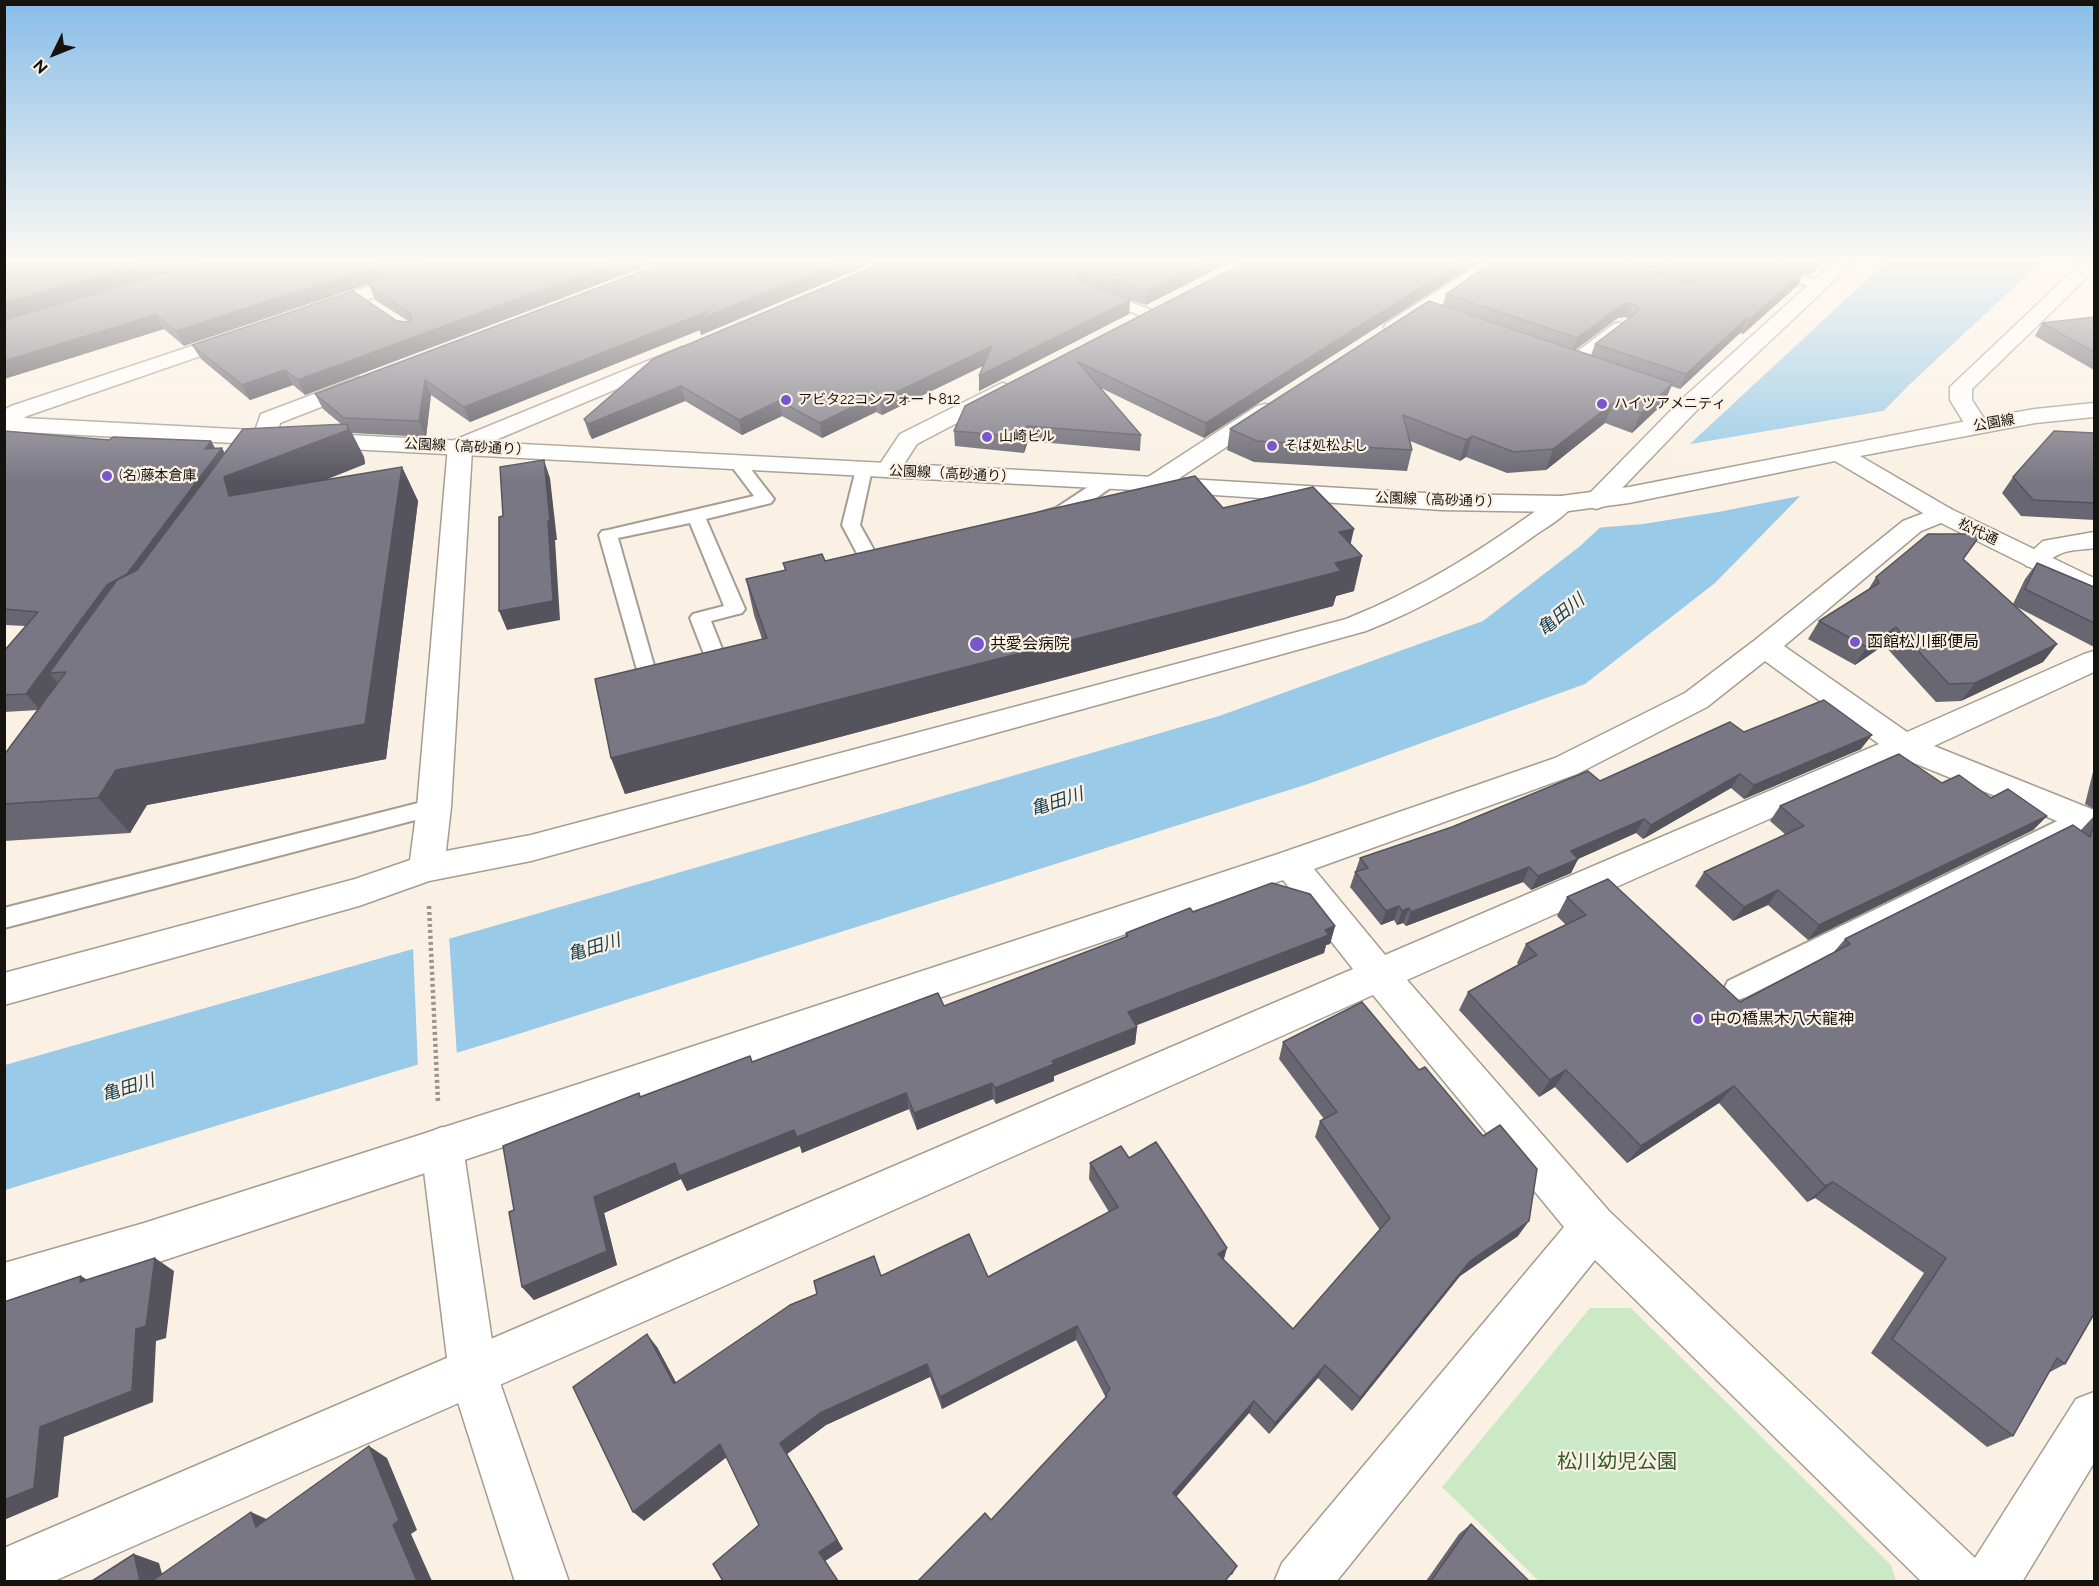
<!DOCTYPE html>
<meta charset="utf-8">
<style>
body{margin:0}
#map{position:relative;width:2099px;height:1586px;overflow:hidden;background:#faf1e4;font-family:Raleway,sans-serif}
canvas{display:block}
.frame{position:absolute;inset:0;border:6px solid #16130f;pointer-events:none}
.north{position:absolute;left:24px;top:24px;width:60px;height:60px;-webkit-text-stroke:4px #faf1e4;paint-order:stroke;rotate:227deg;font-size:16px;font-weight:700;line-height:24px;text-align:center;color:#16130f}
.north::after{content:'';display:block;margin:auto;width:21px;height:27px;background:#16130f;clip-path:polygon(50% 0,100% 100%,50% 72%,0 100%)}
</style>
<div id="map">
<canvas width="2099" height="1586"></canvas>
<div class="frame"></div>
<div class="north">N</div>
</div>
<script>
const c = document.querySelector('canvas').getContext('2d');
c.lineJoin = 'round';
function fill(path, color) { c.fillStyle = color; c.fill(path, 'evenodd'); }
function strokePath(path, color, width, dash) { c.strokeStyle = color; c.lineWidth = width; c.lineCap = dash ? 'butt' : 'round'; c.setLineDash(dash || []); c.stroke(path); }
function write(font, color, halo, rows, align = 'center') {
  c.font = font + ' Raleway,"Noto Sans JP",sans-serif'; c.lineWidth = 4.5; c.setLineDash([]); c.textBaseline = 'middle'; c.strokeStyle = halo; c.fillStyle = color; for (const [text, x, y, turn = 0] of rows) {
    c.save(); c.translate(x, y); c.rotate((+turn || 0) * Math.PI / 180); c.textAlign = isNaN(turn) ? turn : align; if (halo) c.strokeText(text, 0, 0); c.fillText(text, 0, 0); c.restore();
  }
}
fill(new Path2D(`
 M1590,1308h41l260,257 5,16h-357l-97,-94z`), '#cbe9c5');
fill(new Path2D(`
 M1888,260h155l-134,125 -194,198 -130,101 -277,100 -796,252 -507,154v-125l510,-145 704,-204 264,-95 96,-74z`), '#99cae7');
fill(new Path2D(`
 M1889,410l-84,85 -87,17 -75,12 -48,4 90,-83z
 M449,936l8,120 -39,12 -5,-122z`), '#faf1e4');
const lane = new Path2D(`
 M1728,260h20l77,22 2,3 -2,3h-10l-86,-25z
 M1103,292l51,19 2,3 -7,4 -5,-1 -46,-18 -2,-3z
 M1619,323l7,4 -2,3 -47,35h-10l-2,-3 2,-3 47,-35z
 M737,458l6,1 31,40 -3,4 -65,16 39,90 -3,4 -31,8 21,53 -3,5 -10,3 -7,-2 -3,-5 2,-3 -21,-54 3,-4 31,-8 -34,-83 -72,15 42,149 5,5c-5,8 -12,8 -20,6l-46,-163 3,-4 6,-1 146,-34 -25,-33z
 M864,464l8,5 -12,56 15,27 16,-3 6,1 3,4 -3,4 -28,6 -6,-1 -3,-4 -18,-34 14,-56z
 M1106,478l6,1 2,4 -2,4c-19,12 -48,40 -73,34l-3,-4 3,-4 17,-5 44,-29z
 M434,799l8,2 3,6 -3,6 -438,115v-20z
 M2082,809l8,3 3,6 -3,6 -344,173 -9,3 -9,-3 -4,-8 4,-8z`);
const street = new Path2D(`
 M447,260h28l-2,4 -149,50h-14l-3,-4 3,-4z
 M844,260c14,0 33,-2 43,11l-3,4c-12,3 -32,-5 -40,-15z
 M1486,260h22l-107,71 -7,2 -7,-2 -3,-4 3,-4z
 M1836,260h20l-157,148 -94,98 -9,3 -9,-3 -4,-5 4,-5 96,-98z
 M2084,260h10v11l-122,118v11l17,26 -4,5 -8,2 -8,-2 -19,-31v-13z
 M237,331l7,2 3,4 -3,4 -217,75 -15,10 -8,2v-18l7,-4z
 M682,347l8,1 3,5 -3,5 -218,92 -21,357 -5,44 85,-16 815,-216c75,-30 141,-72 206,-120l9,-3 9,3 4,5c-9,13 -27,23 -40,32 -52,38 -107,71 -168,95l-835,230 -102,20 -70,25 -355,99v-32l351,-94 55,-19 7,-53 31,-361 4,-5z
 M359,377l8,2 3,5 -3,5 -87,34 -3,14 -23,32 -9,2 -9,-2 -3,-5 20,-28 8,-22z
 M1002,383l8,2 3,5 -3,5 -93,49 -20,31 -9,2 -9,-2 -3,-5 24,-36z
 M1265,404l8,2 3,5 -3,5 -110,73 -9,2 -9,-2 -3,-5 3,-5 112,-73z
 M1942,506l9,3 4,5 -4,5 -30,12 -137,115 123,86 177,-78 10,-3v21l-160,74 160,64v26l-190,-77 -497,221 202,231 366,347 101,-159 18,-7v71l-72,119h-100l-327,-322 -259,322h-62l8,-19 282,-336 -191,-232 -669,300 -652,287h-48v-34l1349,-579 -70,-89 -732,251 -407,136 -140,42v-46l140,-40 407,-130 727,-239 277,-96 130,-65 70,-53 148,-119zM1765,661l114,83 -494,211 -71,-86 263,-95 130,-67z
 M2094,532v16c-10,2 -24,1 -34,6 -15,6 -14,17 -34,12l-4,-6 21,-19z`);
const secondary = new Path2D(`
 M2094,403v14l-59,6 -175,33 91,53 143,69v18l-10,-2 -151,-75 -98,-58 -206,42 -68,9 -119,-2 -288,-19 -1150,-60v-14l1150,60 288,17 119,2 68,-9 348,-68 58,-10z
 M442,1127l15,6 6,14 34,227 72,208h-54l-66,-208 -28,-227 6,-14z`);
strokePath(lane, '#a59d91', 4);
strokePath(street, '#a59d91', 3);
strokePath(secondary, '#a59d91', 3);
strokePath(new Path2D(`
 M429,906l9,196`), '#9b958b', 4.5, [3, 3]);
fill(lane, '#fff');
fill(street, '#fff');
fill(secondary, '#fff');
fill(new Path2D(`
 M4,260l95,32 111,-32 -26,86 -20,-17 -160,50z
 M663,260l-358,135 -12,-10 -43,15 -49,-41 -9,-14 205,-24h11l-33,-21 -6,-15z
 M880,260l-179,75 -1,-5 -230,92 -39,-27 -5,42 -74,-4 12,24 1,7 -40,16 77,-13 16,34 -32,258 -239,46 -17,28 -126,8v-86l34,-45 -34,2v-61l22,-25 -22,-1v-194l105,9 102,1 4,8 9,4 117,-29 -18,-15 -8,-15z
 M890,260h344l-88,45 -16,-5 -1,14 -150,77v-15l4,-10 -101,49 -6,-3 -54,26 -40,-22 -40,19 -57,-34 -93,38 -3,-5 -5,-15z
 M1249,260h233l-278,178 -103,-50 40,47 -1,16 -112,-10 -4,12 -69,-7 -1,-15z
 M1495,260h325l-5,10 -6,5 -6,-2 -5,12 -55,49 -3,-1 -60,56 -9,-3 -7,17 -32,30 -27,-10 -59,47 -39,3 -41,-16 -6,4 -50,-20 2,9 -5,21 -153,-9 -27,-12 3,-21 213,-123 3,-12zM1625,317l3,2 -33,25 -4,11 -16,-5 43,-32z
 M2094,317v53l-59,-34 7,-13z
 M2094,433v87l-73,-4 -19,-23 11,-16z
 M1223,508l127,36 4,47 -18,5 -3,10 -708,188 -14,-36 151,-119 -8,-24 -8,-36 39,-8 -2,-8 42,-2z
 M1963,559l50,45 12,-25 12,-16 57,24v60l-79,-41 42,38 -14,18 -82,39 -25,1 -52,-57 -29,20 -47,-26 11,-18 49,-31 8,-13z
 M1744,732l117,17 -117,50 -13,-11 -88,51 -7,-6 -58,26 -7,14 -40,17 -8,-8 -117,44 -3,-3 -6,2 -3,-5 -13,5 -31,-38 10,-29 240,-77z
 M2094,768v41l-9,-5z
 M1942,783l49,15 56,18 -14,14 -225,110 -40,-35 -35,16 -38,-35 9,-14 82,-37 -16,-14 10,-15z
 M2094,816v498l-29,50 -15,8 -37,64 -26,11 -116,-94 53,-80 -109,-75 -8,4 -88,-99 -92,60 -72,-76 -16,10 -80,-87 9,-18 51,-27 -2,-2 9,-19 40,-19 -9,-9 10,-19 173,105 93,-49 12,-14 235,-108z
 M1193,912l142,14 -5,18 -4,1 -2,8 -188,72 1,2 -2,17 -81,32v5l-58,23 -3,-5 -76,31 -8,-21 -107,44 -2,-7 -113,45 -6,-12 -77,34 13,52 -83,35 -12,-13 -8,-77 127,-113 111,-35 192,-56 181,-69 1,-4z
 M1283,1042l235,194 -58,40 -108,135 -34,-33 -49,56 -20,-21 -73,84 61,69 -5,9 -241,-55 114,-121v-3l-29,-56 -134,69 -12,-32 -104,48 -39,29 56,95 -18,12 -66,-36 -32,-68 -83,64 13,-174 19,36 205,-107 107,1 121,-65 -20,-33 1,-16 39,-5 95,102 69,69 87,-99 -65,-93 5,-16 4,-2 -45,-60z
 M1471,1524l58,57h-103l33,-47z`), '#686671');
fill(new Path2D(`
 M153,260h55l-204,61v-18z
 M393,260h47l-256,86 -8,-15z
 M623,260h40l-358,135 -7,-15z
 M845,260h35l-179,75 -1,-5 -230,92 -6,-15 245,-96z
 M1208,260h26l-88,45v-14z
 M1464,260h18l-278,178 2,-15z
 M1817,260h3l-5,10 -6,5z
 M1083,269v14l-8,5v-14z
 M1804,271l-6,14 -55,49 7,-15z
 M1130,300l-1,14 -150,77v-15z
 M1630,303l-5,14 -7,1 -46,34 5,-14 46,-34z
 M158,314l-2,1 8,14 -160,50v-18z
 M1747,318l-7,15 -60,56 6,-15z
 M992,346l1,15 -111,54 -2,-15z
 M285,370l8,15 -43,15 -8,-15z
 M425,380l6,15 -5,42 -7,-16z
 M1673,383l-9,20 -32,30 9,-20z
 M681,386l4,15 -93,38 -4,-15z
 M874,396l2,16 -54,26 -2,-15z
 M779,401l3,15 -40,19 -3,-15z
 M1613,403l-8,20 -59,47 7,-21z
 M347,424l17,33 1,7 -121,48 -15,-16 -5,-19z
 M1027,426l1,15 -4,12v-16z
 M1472,436l-6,21 -6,4 6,-21z
 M211,441l7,12 4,-5 9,16 -165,208 -17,1 10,11 -19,26 -14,-16 81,-109z
 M544,460l6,18 7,62h-2l5,80 -53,10 -8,-19z
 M402,467l16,34 -32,258 -239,46 -17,28 -32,-35 18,-28z
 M1354,529l-7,31 15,-4 -8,35 -18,5 -3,10 -708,188 -14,-36 728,-226z
 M1896,627l-12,18 -29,20 12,-18z
 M2057,644l-14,18 -82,39 14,-18z
 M1872,735l-11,14 -117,50 10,-14z
 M1740,774l-9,14 -88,51 8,-14z
 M2047,816l-14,14 -225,110 11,-15z
 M1644,819l-8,14 -58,26 -7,14 -40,17 7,-14 33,-25z
 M1529,867l-6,15 -117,44 5,-14z
 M1778,890l-10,15 -35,16 11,-14z
 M1399,906l-5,14 -13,5 5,-14z
 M1409,908l-6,15 -6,2 5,-14z
 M1335,926l-5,18 -4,1 -2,8 -197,76 1,-17z
 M1137,1027l-2,17 -81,32v5l-58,23 -1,-16 57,-27z
 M1566,1070l-11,17 -16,10 11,-17z
 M992,1083l1,16 -76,31 -3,-17z
 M1734,1086l-15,17 -92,60 14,-17z
 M906,1093l3,16 -107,44 -2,-7 -113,45 -6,-12 -77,34 13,52 -83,35 -12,-13 72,-90 81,-34 119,-33z
 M1833,1182l-18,16 -8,4 18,-16z
 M1529,1221l-11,15 -58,40 -108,135 8,-13 110,-137z
 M1227,1248l-4,15 -5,-9z
 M155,1258l19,13 -8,67 -10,3 -3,61 -89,35 -6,60 -54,23v-20l36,-73z
 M81,1276l21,13 -22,-7z
 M1077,1326l-1,14 -134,69 -2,-12z
 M647,1334l10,13 27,50 -10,-13z
 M927,1364l3,13 -104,48 -39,29 56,95 -18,12 13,20 -19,-29 -39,-109 40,-30z
 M1325,1365l-7,13 -49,56 6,-11z
 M1254,1401l-5,12 -79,91 3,-11z
 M720,1444l9,11 -85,66 -11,-9z
 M369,1446l18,12 30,72 -6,4 21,47h-15l-24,-56z
 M251,1512l22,10 -17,5z
 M134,1554l25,9 5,18h-24z`), '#55535c');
const building = new Path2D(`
 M4,260h149l-149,43z
 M210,260h183l-217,71 -20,-16 2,-1 -154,47v-41z
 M446,260h177l-325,120 -13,-10 -43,15 -50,-40 161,-54 44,30 11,1 4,-4 -3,-6 -40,-27z
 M672,260h173l-147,60 11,-9 -245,96 -39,-27 -6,41 -75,-3 -29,-24z
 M890,260h318l-62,31 -63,-22 -8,5 3,6 52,20 -151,76 13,-30 -112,54 -6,-4 -54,27 -41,-22 -40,19 -58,-34 -93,38 -4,-5 69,-60z
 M1249,260h215l-258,163 -128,-61 63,73 -114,-9 -3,11 -70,-6 11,-25z
 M1495,260h119l69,21h11l4,-4 -4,-6 -36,-11h107l39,11 -54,48 -3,-1 -61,56 -91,-30 41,-31 3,-5 -9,-5 -7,1 -46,34 -131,-44z
 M1429,301l244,82 -32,30 -28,-10 -60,46 -39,3 -42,-16 -6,4 -63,-25 9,35 -155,-9 -27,-12z
 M2094,317v35l-52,-29z
 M347,424l1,6 -124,47 5,19 173,-29 -37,257 -249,46 -18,28 -94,6v-49l62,-83 -17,1 68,-93 20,-10 106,-141z
 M4,431l105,9 4,-3 98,4 -6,8 17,-1 -95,126 -20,11 -81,109 -22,1v-44l34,-39 -34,-3z
 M2054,431l40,2v70l-61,-3 -20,-23z
 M544,460l6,61h-2l5,80 -54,10v-94l4,-1 -3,-49z
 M1195,476l28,32 90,-21 41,42 -15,3 23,24 -27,7 6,8 -730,187 -16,-79 172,-41 -21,-59 40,-9 -3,-7 39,-9 3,7z
 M1928,534h53l-18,25 94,85 -82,39 -26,1 -53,-57 -29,20 -48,-26 60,-38 -3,-6z
 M2037,563l57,24v36l-69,-34z
 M1824,700l48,35 -118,50 -14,-11 -89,51 -7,-6 -73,32 7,8 -40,17 -9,-9 -118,45 -2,-4 -7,3 -3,-5 -13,5 -31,-39 13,-4 -8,-10 92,-31 136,-56 12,10 130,-59 14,10z
 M1899,754l43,29 17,-8 32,23 17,-9 39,27 -228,109 -41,-35 -34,17 -40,-35 100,-46 -24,-20z
 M2094,823v491l-29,50 -8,-6 -44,78 -121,-97 54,-81 -113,-76 -8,4 -91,-100 -93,60 -75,-76 -16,10 -82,-88 69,-37 -11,-11 60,-29 -19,-18 41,-18 132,123 110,-58 -5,-5 228,-114 17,12z
 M1272,883l38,11 25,32 -10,4 4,5 -201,77 9,15 -85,34 2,3 -59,24 -3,-5 -78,30 -8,-20 -109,44 -3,-7 -115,46 -4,-13 -81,34 13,54 -85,36 -13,-75 5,-2 -11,-64 136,-53 1,4 110,-41 2,6 186,-69 6,13 184,-70 -2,-3 64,-25 3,4z
 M1362,1002l57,68 6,-3 58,69 17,-11 37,44 -8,52 -59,40 -110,137 -35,-33 -50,58 -21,-22 -81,92 64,73 -12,15h-307l67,-68 6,7 116,-124 -1,-2 4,-5 -33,-63 -137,71 -13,-33 -107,49 -40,30 57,97 -18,12 19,29h-115l-10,-17 46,-39 -39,-81 -87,68 -60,-125 74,-53 27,50 116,-79 27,-11 -3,-13 60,-25 7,20 88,-42 19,43 130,-70 -28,-44 31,-17 8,12 27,-16 71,106 -9,6 75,75 97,-111 -70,-97 17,-9 -54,-70z
 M155,1258l-9,68 -10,3 -4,62 -92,36 -6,61 -30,12v-198l77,-26 -1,6z
 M369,1446l30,74 -6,5 24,56h-265l99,-69 5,15z
 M1471,1524l58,57h-98z
 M134,1554l6,27h-48z`);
fill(building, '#797783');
strokePath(building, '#55535c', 1.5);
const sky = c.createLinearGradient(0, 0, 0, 482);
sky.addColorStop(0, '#88bde8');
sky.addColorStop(0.54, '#fdf9f3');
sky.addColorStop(1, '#fdf9f300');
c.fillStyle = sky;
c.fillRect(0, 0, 2099, 482);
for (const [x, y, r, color] of [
 [786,400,6,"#7955ce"],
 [1602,404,6,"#7955ce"],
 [987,437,6,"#7955ce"],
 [1272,446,6,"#7955ce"],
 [107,476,6,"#7955ce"],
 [1855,642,6,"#7955ce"],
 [977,644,8,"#7955ce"],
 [1698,1019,6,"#7955ce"]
]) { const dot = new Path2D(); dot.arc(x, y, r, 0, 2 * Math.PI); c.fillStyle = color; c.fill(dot); strokePath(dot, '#faf1e4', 2); }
write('14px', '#16130f', '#faf1e4', [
 ["アビタ22コンフォート812",798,400],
 ["ハイツアメニティ",1614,404],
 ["山崎ビル",999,437],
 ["そば処松よし",1284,446],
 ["(名)藤本倉庫",119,476]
], 'left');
write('14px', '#16130f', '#faf1e4', [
 ["公園線",1994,423,-10],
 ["公園線（高砂通り）",467,447,3],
 ["公園線（高砂通り）",952,474,3],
 ["公園線（高砂通り）",1438,500,2],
 ["松代通",1978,532,26]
]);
write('16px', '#16130f', '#faf1e4', [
 ["函館松川郵便局",1867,642],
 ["共愛会病院",990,644],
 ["中の橋黒木八大龍神",1710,1019]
], 'left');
write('italic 18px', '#173f54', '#faf1e4', [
 ["亀田川",1561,615,-39],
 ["亀田川",1057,802,-18],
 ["亀田川",594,948,-17],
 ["亀田川",128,1088,-17]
]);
write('20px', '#305c27', '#faf1e4', [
 ["松川幼児公園",1617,1462]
]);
</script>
